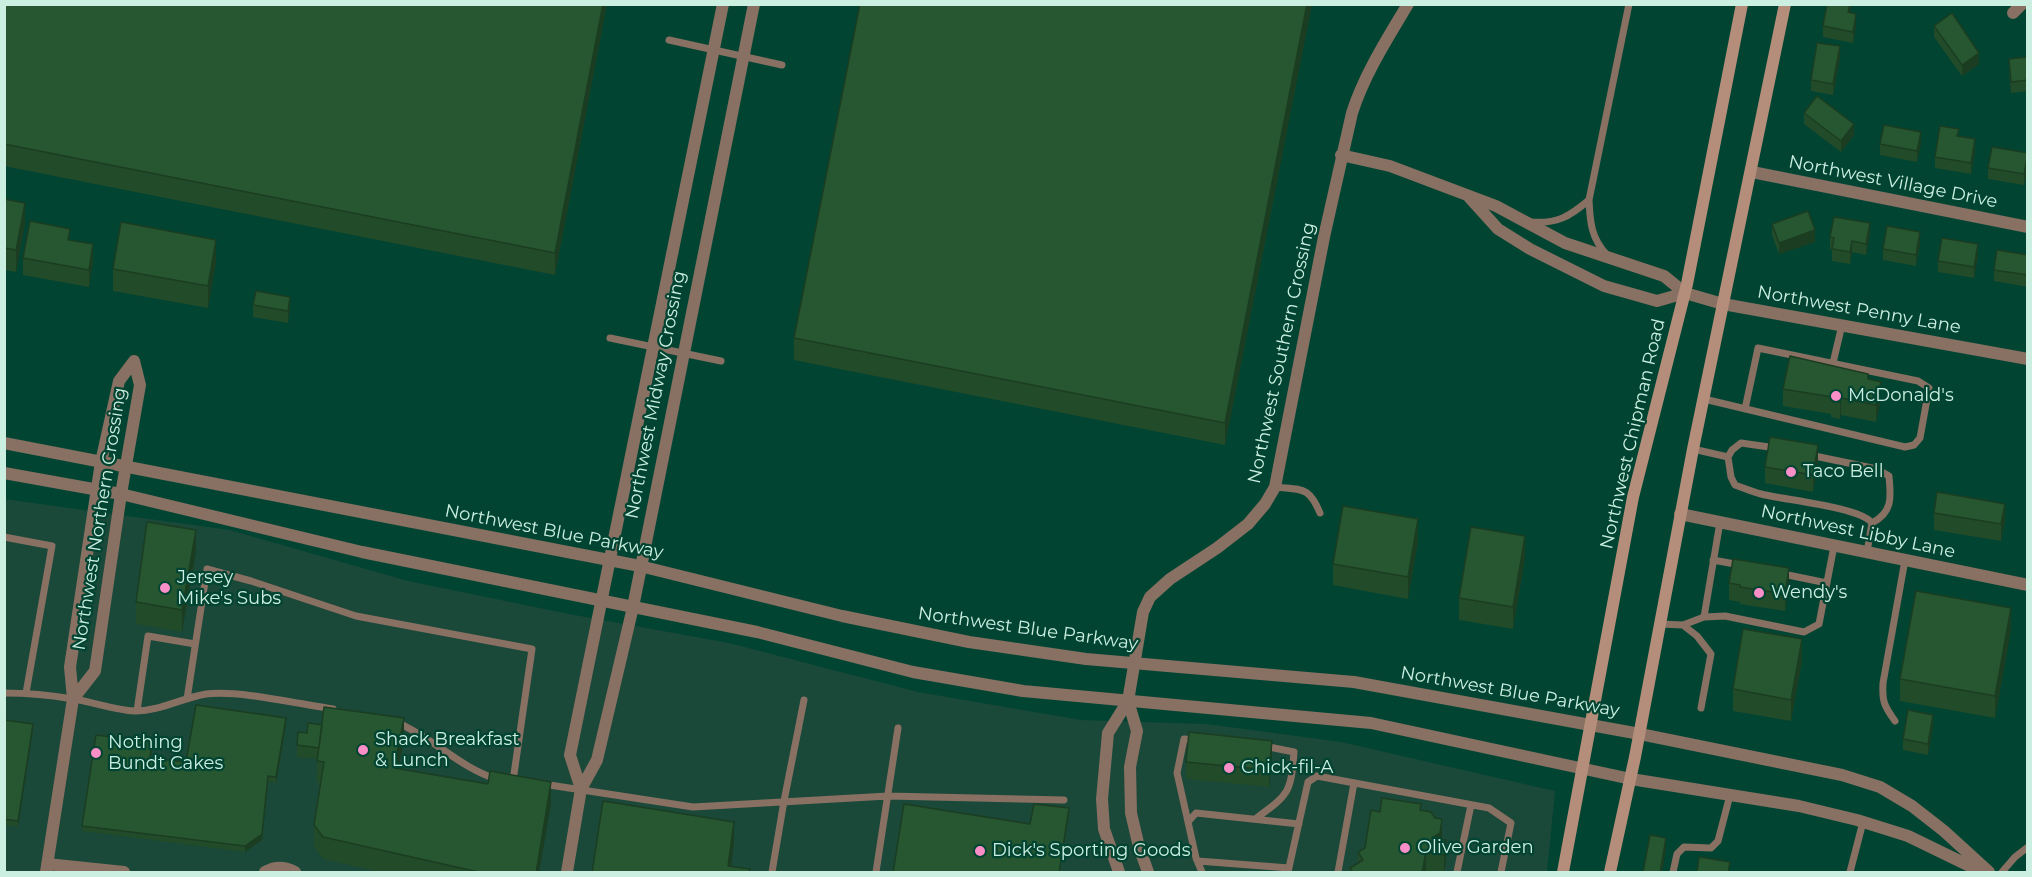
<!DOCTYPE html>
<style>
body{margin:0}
#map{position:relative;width:2032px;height:877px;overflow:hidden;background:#024432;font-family:Montserrat,sans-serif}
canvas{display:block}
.frame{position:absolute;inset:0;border:6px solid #cbefe0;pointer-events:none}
</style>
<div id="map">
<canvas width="2032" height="877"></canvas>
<div class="frame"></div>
</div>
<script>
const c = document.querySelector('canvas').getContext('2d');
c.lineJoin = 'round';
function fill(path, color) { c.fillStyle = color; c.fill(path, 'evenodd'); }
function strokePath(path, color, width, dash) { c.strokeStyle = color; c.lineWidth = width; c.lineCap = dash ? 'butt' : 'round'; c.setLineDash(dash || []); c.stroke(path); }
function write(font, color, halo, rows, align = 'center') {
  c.font = font + ' Montserrat,sans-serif'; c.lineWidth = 4.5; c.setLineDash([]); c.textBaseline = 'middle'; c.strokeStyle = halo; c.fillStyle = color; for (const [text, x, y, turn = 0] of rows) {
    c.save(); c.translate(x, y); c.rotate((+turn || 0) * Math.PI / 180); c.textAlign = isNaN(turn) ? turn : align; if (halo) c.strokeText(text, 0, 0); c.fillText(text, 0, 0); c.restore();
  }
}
fill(new Path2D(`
 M4,499l226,31 178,51 161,33 160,29 189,49 163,28 126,4 134,18 214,49 -8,81h-1542z`), '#1a4839');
strokePath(new Path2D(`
 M669,40l113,25
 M1589,200l40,-196
 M1530,222c27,2 39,-5 59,-22 1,22 2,38 18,55
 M610,338l111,23
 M1833,363l9,-38
 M1704,399l201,48 9,-2 6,-7 9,-50 -11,-7 -160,-33 -13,61
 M1693,449l35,8 3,20 4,8c9,3 17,7 26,9 23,6 99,13 111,29l-5,29
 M1810,455l67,14 12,7c2,21 4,36 -17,47
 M1728,457l4,-7 9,-7 35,5
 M1275,487c27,3 34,-1 45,26
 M4,537l48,9 -26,147
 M1713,560l27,5
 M1783,574l44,9
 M1704,617l16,-95
 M1660,624l23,1 21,-8 21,-1 79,16 15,-8 15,-78
 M1683,625l14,11 14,18 -10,54
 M4,693c23,0 46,2 69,6 21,3 41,11 62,12 25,0 47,-13 71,-17 33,-4 93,10 127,15
 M187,699l20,-130 44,12 105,35 176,33 -19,132
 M137,711l11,-75 47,8
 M1895,721c-11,-15 -13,-20 -12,-38l22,-123
 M396,722c36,15 63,45 100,57
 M543,784l150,23 195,-11 176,4
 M1255,819c33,-24 36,-25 39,-67l-30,-6
 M1188,822l-11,-49 7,-34 12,1
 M1198,861l91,7
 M772,872l12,-71 20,-101
 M876,872l22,-144
 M1202,872l-6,-14 -8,-36 8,-9 103,11
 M1288,872l20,-90 9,-6 172,32 22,15 -10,49
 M1338,872l16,-89
 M1457,872l14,-67
 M1673,872l4,-18 7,-7 27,1 7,-7 12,-46
 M1850,872l13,-50
 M2002,872l13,-15 13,-10`), '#887063', 7);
strokePath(new Path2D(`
 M2013,13l9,-9
 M1341,155l49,11 106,40 69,37 99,33 21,17 38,11 305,55
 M1752,172l276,55
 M1469,197l29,32 32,20 74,37 53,15 28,-8
 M1680,514l348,71
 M73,699l22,-28 26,-177 19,-109 -6,-24
 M1128,701l9,30 -7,36 1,46 8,34 9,25
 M581,789l-11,-34 153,-751
 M47,864l77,8
 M46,872l27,-173 -3,-32 31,-205 18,-81 15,-20
 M265,872c10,-6 19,-6 30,0
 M567,872l14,-83 16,-29 36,-153 121,-603
 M1119,872l-15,-43 -2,-30 6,-66 20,-32 15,-89 7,-15 20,-18 47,-31 31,-24 17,-20 10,-17 49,-250 28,-124c12,-38 35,-74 56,-109`), '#887063', 12);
strokePath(new Path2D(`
 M4,443l636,123 202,50 127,26 117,17 268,23 286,52 202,41 38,12 32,19 32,25 45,41
 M4,473l117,21 241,58 395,80 156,40 110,19 348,32 260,56 168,27 58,14 51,16 74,36`), '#887063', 12);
strokePath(new Path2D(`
 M1563,872l70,-375 54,-213 55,-280
 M1610,872l25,-115 58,-308 92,-445`), '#b48e7a', 12);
fill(new Path2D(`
 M4,4h603l-52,271 -551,-109z
 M1312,4l-87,441 -431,-85v-22z
 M1850,13l6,12 -3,18 -30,-6v-11z
 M1934,26l45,38 -17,12 -28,-39z
 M2028,57v34l-17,2 -2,-22v-12z
 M1840,58l-7,37 -22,-4v-11z
 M1804,113l50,22 -13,17 -37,-28z
 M1959,136l16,14 -4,24 -36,-6v-11z
 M1921,143l-4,19 -37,-7v-11z
 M2028,153v13l-4,19 -36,-6v-11z
 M4,199l21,25 -9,48 -12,-2z
 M1772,224l43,18 -36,12 -7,-19z
 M1870,234l-4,21 -14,-3 -2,12 -18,-3v-12h-2v-12z
 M1920,244l-4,22 -33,-6v-11z
 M2028,255v32l-34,-6v-11z
 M1978,256l-4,22 -36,-6v-11z
 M23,258l70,3 -4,26 -66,-12z
 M216,262l-8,46 -95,-17v-22z
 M253,305l37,3 -2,15 -35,-6z
 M1868,379l13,19 -5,24 -35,-7 -1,4 -9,-2v-3l-48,-8v-17z
 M1818,461l-5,31 -48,-9v-16z
 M1934,513l71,8 -4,20 -67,-11z
 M1418,541l-10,58 -75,-14v-21z
 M196,552l-14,80 -46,-8v-22z
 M1525,558l-12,71 -54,-9v-22z
 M1729,583l60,2 -4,26 -45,-7v-2l-11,-2z
 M2011,630l-16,88 -95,-17v-22z
 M1802,661l-11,60 -58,-10v-22z
 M4,720l29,9 -15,98 -14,-2z
 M286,724l-10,59 -8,-1 -6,58 -17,12 -163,-21v-5l70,-78 -1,10 35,4z
 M1933,726l-5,29 -25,-5v-11z
 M404,740l-6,29 153,35 -12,69h-155l-61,-14 -9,-13v-21l7,-42h-4v-24l-20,-2v-12z
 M1272,757l-3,30 -83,-8v-17z
 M1421,810l21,30 4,22 -2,11h-94v-5l8,-5v-11z`), '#224b2a');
fill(new Path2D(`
 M603,4h4l-52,271v-22z
 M1307,4h5l-87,441v-22z
 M1850,4h2l-4,20v-12z
 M1856,14v11l-3,18v-11z
 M1840,46v12l-7,37v-11z
 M1979,53v11l-17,12v-11z
 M1854,124v11l-13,17v-11z
 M1921,132v11l-4,19v-11z
 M1975,139v11l-4,24v-11z
 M2028,155v11l-4,19v-11z
 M25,203v21l-9,48v-22z
 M1870,223v11l-4,21v-11z
 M1815,230v12l-36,12v-11z
 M1920,232v12l-4,22v-11z
 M216,240v22l-8,46v-22z
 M1852,241v11l-2,12v-12z
 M93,244v17l-4,26v-17z
 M1978,244v12l-4,22v-11z
 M290,297v11l-2,15v-12z
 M1881,382v16l-5,24v-17z
 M1841,398v17l-1,4v-17z
 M1818,445v16l-5,31v-17z
 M2005,504v17l-4,20v-17z
 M1418,519v22l-10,58v-22z
 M196,530v22l-14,80v-22z
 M1525,536v22l-12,71v-22z
 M1789,568v17l-4,26v-17z
 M2011,608v22l-16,88v-22z
 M1802,639v22l-11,60v-21z
 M1933,715v11l-5,29v-11z
 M286,718v6l-10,59v-6z
 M404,718v22l-10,50v-22z
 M33,724v5l-15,98v-6z
 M1272,741v16l-3,30v-17z
 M268,776l-6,64 -17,12v-6z
 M551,782v22l-12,69h-3z
 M1069,808v5l-10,60z
 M1442,819v22l-10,-3z
 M734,822v22l-4,29 -2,-7z
 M1666,838v11l-4,24h-2z
 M1446,840v22l-2,11v-18z
 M1426,852v21h-4z`), '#1b3d22');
const building = new Path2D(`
 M4,4h599l-48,249 -551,-109z
 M860,4h447l-82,419 -431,-85z
 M1827,4h23l-2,8 8,2 -3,18 -30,-6z
 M1952,13l27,40 -17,12 -28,-39z
 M1817,43l23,3 -7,38 -22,-4z
 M2028,57v23l-17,2 -2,-23z
 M1817,96l37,28 -13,17 -37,-28z
 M1884,125l37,7 -4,19 -37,-7z
 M1940,126l19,3 -2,7 18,3 -4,24 -36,-6z
 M1992,147l36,6 -4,21 -36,-6z
 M4,199l21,4 -9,47 -12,-2z
 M1808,211l7,19 -36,13 -7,-19z
 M1834,217l36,6 -4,21 -14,-3 -2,11 -18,-3 2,-11 -4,-1z
 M30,221l40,8 -2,11 25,4 -4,26 -66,-12z
 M121,222l95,18 -8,46 -95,-17z
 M1887,226l33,6 -4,23 -33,-6z
 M1942,238l36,6 -4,23 -36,-6z
 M1997,250l31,5v20l-34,-5z
 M256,291l34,6 -2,14 -35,-6z
 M1790,356l78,18v5l13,3 -5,23 -35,-7 -1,4 -9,-2 1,-3 -49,-8z
 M1770,437l48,8 -5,30 -48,-8z
 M1937,492l68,12 -4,20 -67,-11z
 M1343,506l75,13 -10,58 -75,-13z
 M147,522l49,8 -14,80 -46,-8z
 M1471,527l54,9 -12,71 -54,-9z
 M1733,559l56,9 -4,26 -45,-7v-2l-11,-2z
 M1916,591l95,17 -16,88 -95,-17z
 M1743,629l59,10 -11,61 -58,-11z
 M196,705l90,13 -10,59 -8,-1 -6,58 -17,12 -163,-20 14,-91 56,7 -2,16 36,4z
 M324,707l80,11 -10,50 94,16 2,-13 61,11 -15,91h-53l-160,-36 -9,-12 10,-63 -7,-1z
 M1908,710l25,5 -5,29 -25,-5z
 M4,720l29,4 -15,97 -14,-2z
 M308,723l14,2 -3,23 -22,-3 1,-13 9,1z
 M1189,732l83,9 -3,29 -83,-8z
 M1382,798l39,6 -1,6 11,2 4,6 7,1 -2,14 -8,5 14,2 -2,15 -18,-3 -4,21h-69l-3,-5 13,-8 -5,-8 7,-4 6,-38 9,2z
 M603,801l131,21 -6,44 22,3 -1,4h-157z
 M904,804l126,20 4,-20 35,4 -10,65h-166z
 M1650,835l16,3 -6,35h-17z
 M1699,857l31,5 -2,11h-31z`);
fill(building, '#275731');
strokePath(building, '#1b3d22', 1.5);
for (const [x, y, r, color] of [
 [1836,396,6,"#fa8fc7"],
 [1791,472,6,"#fa8fc7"],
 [165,588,6,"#fa8fc7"],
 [1759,593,6,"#fa8fc7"],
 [363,750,6,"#fa8fc7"],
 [96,753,6,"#fa8fc7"],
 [1229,768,6,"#fa8fc7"],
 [1405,848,6,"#fa8fc7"],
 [980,851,6,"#fa8fc7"]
]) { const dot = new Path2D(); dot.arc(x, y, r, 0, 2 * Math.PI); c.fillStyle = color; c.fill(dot); strokePath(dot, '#024432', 2); }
write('18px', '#cbefe0', '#024432', [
 ["Northwest Village Drive",1893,182,11],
 ["Northwest Penny Lane",1859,310,10],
 ["Northwest Southern Crossing",1282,353,-78],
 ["Northwest Midway Crossing",656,395,-79],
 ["Northwest Chipman Road",1633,434,-77],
 ["Northwest Northern Crossing",100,519,-81],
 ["Northwest Blue Parkway",554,532,11],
 ["Northwest Libby Lane",1858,532,12],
 ["Northwest Blue Parkway",1028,629,8],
 ["Northwest Blue Parkway",1510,692,10]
]);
write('18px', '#cbefe0', '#024432', [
 ["McDonald's",1848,396],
 ["Taco Bell",1803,472],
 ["Jersey",177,578],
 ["Mike's Subs",177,599],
 ["Wendy's",1771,593],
 ["Shack Breakfast",375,740],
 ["& Lunch",375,761],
 ["Nothing",108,743],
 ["Bundt Cakes",108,764],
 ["Chick-fil-A",1241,768],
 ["Olive Garden",1417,848],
 ["Dick's Sporting Goods",992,851]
], 'left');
</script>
